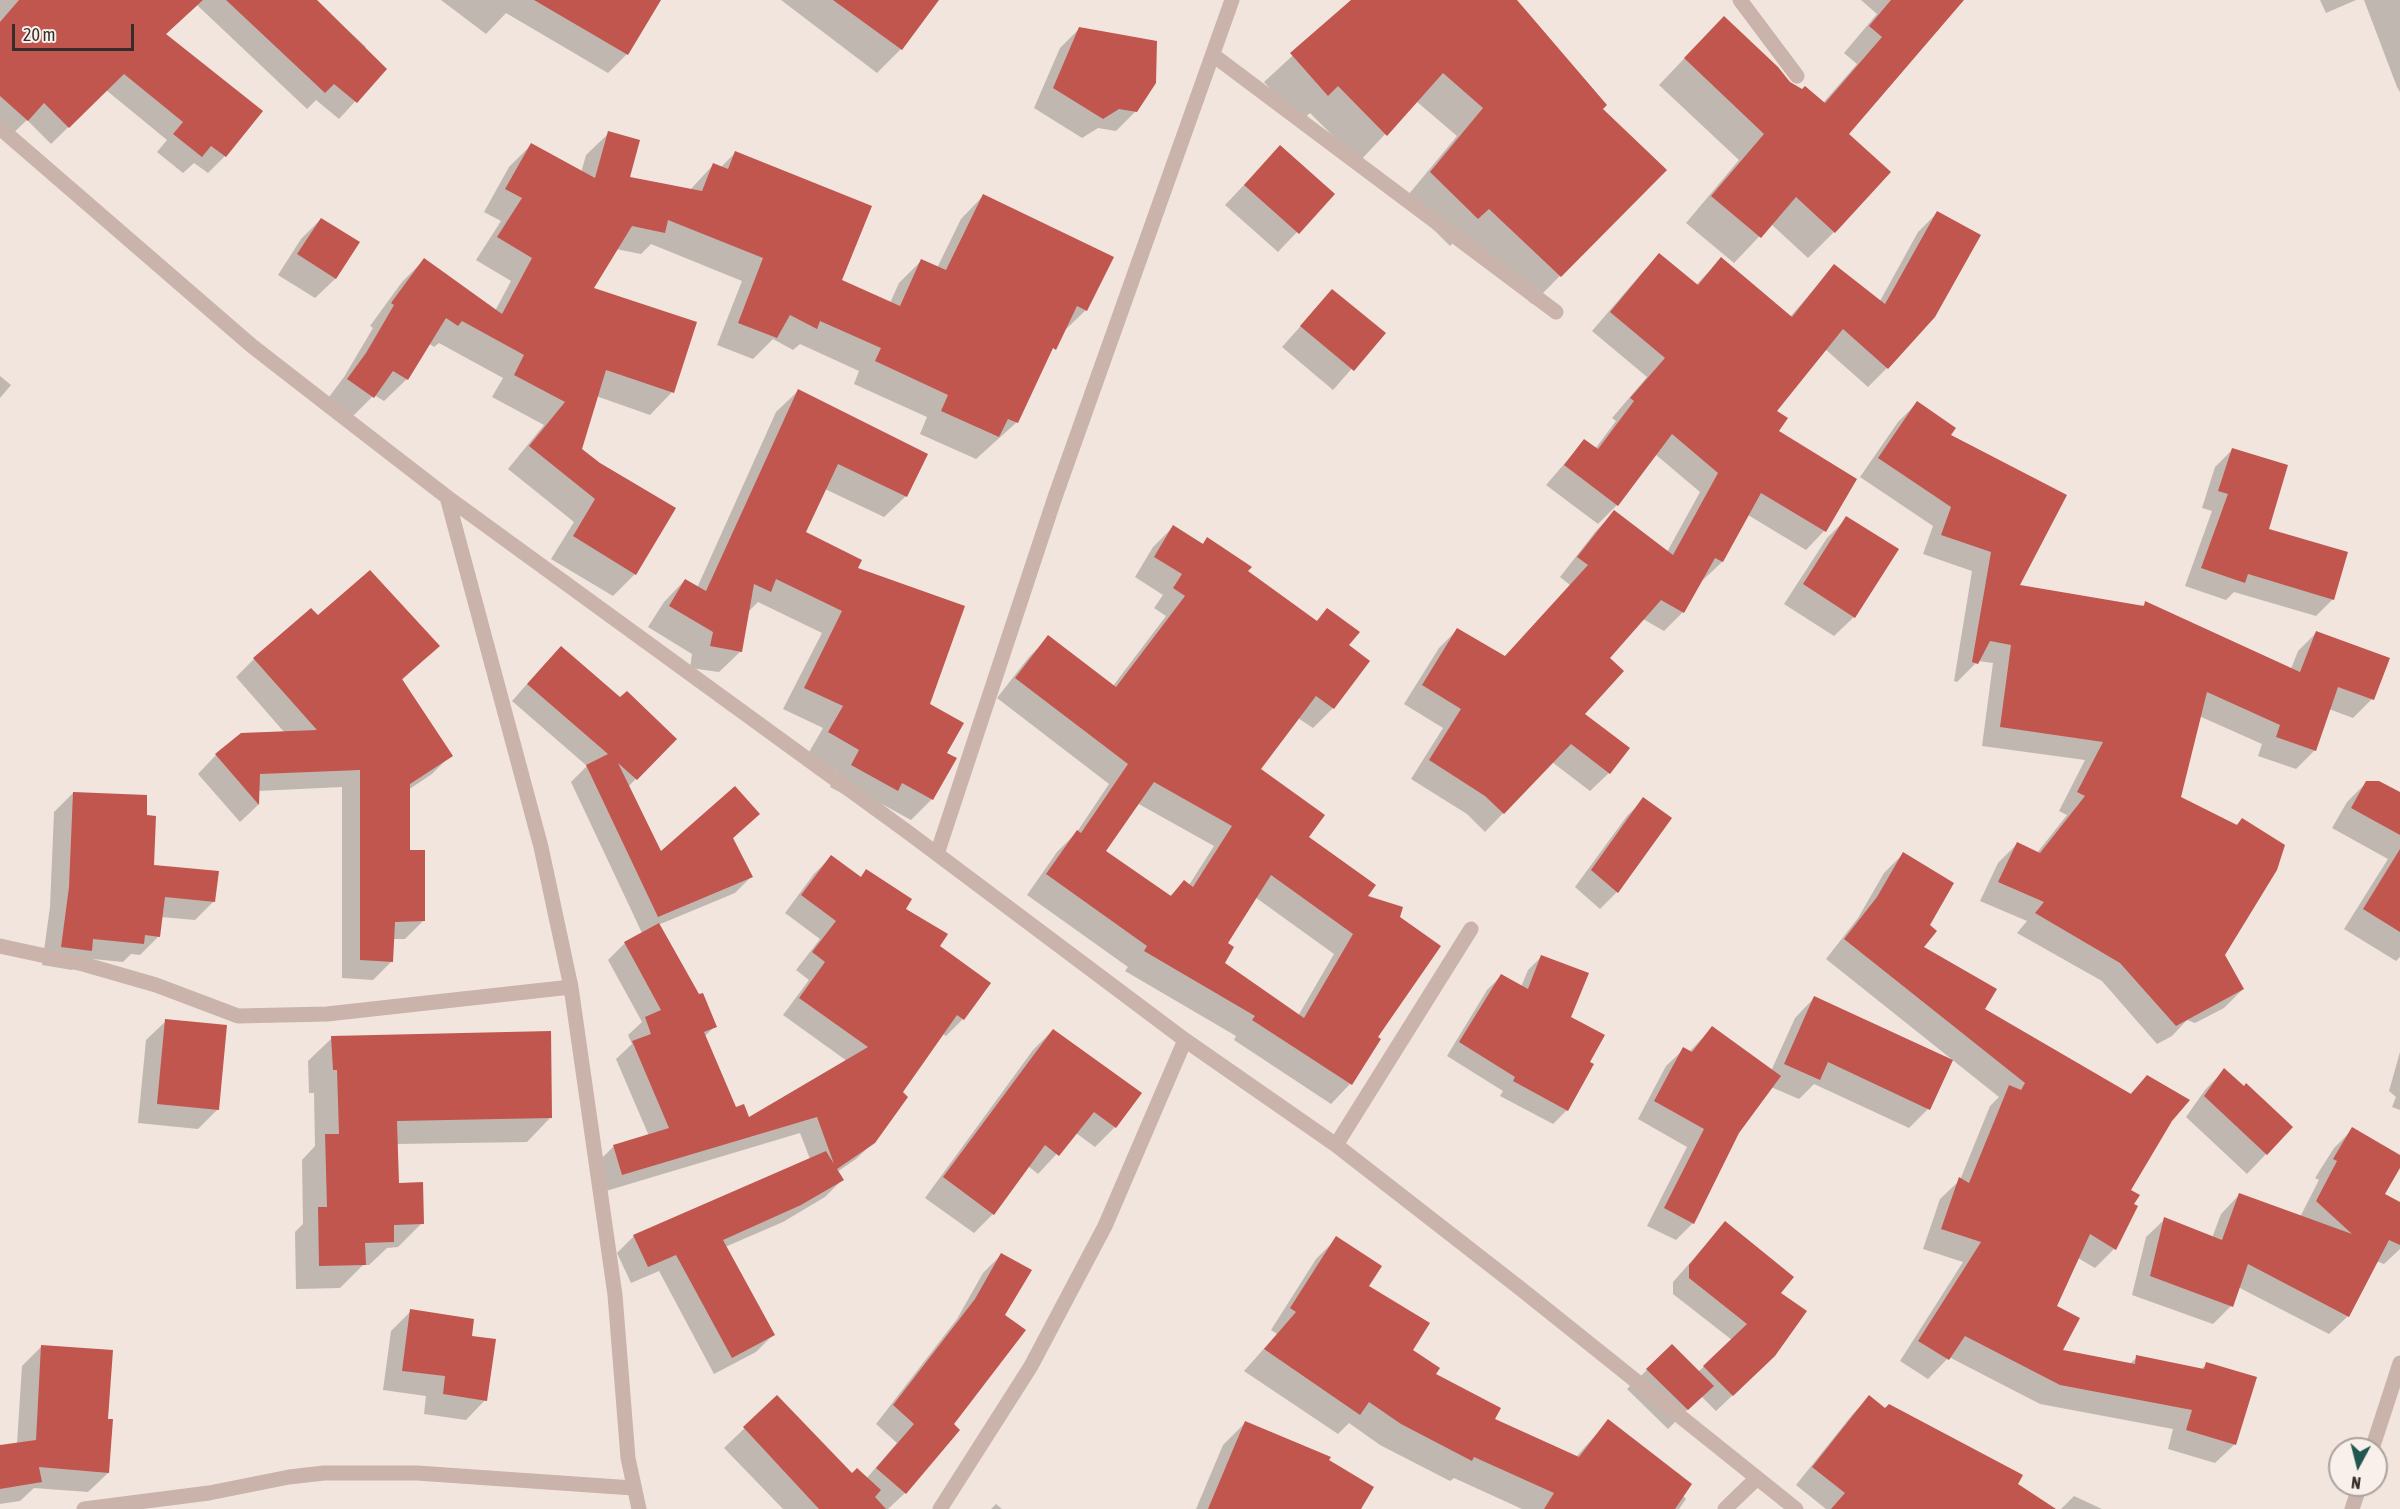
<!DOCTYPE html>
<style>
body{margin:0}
#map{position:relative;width:2400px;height:1509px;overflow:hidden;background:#f1e5de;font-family:"Asap Condensed",sans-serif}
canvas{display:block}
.north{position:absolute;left:2328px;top:1437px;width:60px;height:60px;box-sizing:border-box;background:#f9f0eb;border:2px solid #aba29e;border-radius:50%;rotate:187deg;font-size:16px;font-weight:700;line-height:24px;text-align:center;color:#372c2a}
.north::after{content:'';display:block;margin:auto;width:21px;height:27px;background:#215751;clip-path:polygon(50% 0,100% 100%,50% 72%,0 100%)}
.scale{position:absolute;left:12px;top:24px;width:122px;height:27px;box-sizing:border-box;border:3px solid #372c2a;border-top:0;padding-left:8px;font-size:18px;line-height:21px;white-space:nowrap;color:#372c2a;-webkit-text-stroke:4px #f9f0eb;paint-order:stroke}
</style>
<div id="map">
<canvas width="2400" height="1509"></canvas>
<div class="north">N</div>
<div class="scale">20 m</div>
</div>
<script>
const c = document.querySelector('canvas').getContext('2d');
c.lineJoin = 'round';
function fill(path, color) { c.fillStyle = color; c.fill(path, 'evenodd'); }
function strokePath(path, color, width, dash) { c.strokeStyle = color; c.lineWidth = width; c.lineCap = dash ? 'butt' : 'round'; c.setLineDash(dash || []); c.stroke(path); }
fill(new Path2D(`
 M0,0h315l51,47 -3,3 22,19 -46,50 -23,-19 -9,9 -110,-104 -32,30 60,121 -17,17 -14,-10 -11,10 -26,-21 10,-12 -61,-50 -55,54 -24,-24 -18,17 -9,-9z
 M441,0h203l-17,54 -19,19 -102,-60 -20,21z
 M781,0h157l-37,49 -24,24z
 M1353,0h162l86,109 64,61 -133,134 -71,-69 -11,11 -46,-46 53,-64 -41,-35 -57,61 -49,-49 -10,9 -36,-40z
 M1861,0h101l-115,134 -13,98 -26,26 -37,-34 -37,39 -48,-40 53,-63 -80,-75 39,-41 91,39 34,20 34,-39 -13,-11 33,-39z
 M2320,0h36l-30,13z
 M2364,0h36v92l-3,-5z
 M1080,28l56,83 -20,20 -18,-3 -16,10 -48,-30 26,-60z
 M609,133l19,45 62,12 23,-25 7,3 15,-15 105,127 50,23 9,-20 22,-22 16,7 24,-49 22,-23 103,114 -23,22 -16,24 -30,66 -41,37 -56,-25 7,-17 -73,-33 5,-13 -59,-27 -7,6 -20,-11 -20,20 -36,-14 25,-64 -91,-37 -10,10 -25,-5 -24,40 80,103 -22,23 -54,-19 -16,53 55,125 -22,22 -62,-37 23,-37 -66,-53 36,-44 -52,-28 11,-19 -64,-35 -5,4 -6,-4 -21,36 -23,22 -10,-6 -24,24 -24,-18 18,-24 29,-49 -3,-2 32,-44 22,-22 71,51 16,-30 -35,-21 25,-39 -17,-9 25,-45 22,-22 50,28 5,-18z
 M1280,147l53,47 -55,58 -53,-47z
 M1937,213l-50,155 -19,19 -43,-38 -50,62 2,20 47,100 -18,19 -58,-35 -26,47 -19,18 -2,-1 -18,33 -19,19 -21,-12 -35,39 -25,56 26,59 -19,18 -38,-29 -67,70 -18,-18 -56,-35 32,-51 -39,-24 35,-56 19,-19 46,29 66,-73 -10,-8 36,-46 18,-19 53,40 33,-60 -45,-38 -38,51 -19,19 -52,-39 38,-44 11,8 21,-28 -4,-3 35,-41 -55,-46 49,-57 18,-19 37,30 25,-26 69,58 44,-51 46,35 38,-69z
 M321,219l37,23 -23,37 -20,19 -37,-23 23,-36z
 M1332,291l51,42 -50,57 -51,-43z
 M0,376l11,9 -11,13z
 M798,391l108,105 -22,21 -59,-28 -21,44 52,36 72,136 17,48 -13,46 -21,21 -29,-16 -7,7 -45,-24 8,-15 -30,-18 15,-26 -40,-19 39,-76 -64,-31 -11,11 -6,38 -22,21 -29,-4 2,-14 -44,-27 16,-25 21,-22 12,8 79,-176z
 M1917,403l32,33 68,151 124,20 5,-4 145,66 7,-18 19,-19 71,27 -16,40 -19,19 -24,-9 -14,41 -19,19 -38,-13 4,-12 -63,-28 -19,82 56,28 6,-6 -19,135 20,34 -19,19 -29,15 -8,-3 -15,16 -15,8 -55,-63 -85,-48 10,-12 -47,-20 18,-38 19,-19 20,9 30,-38 -8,-4 26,-51 -103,-14 11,-83 -15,-2 -21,21 -3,-1 18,-110 -49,-17 10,-28 -73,-49 38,-55z
 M2233,449l34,81 66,69 -17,17 -82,-24 -8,8 -41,-14 27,-75 -10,-3 13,-41z
 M1847,518l7,99 -20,19 -50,-32 43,-66z
 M1173,527l29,18 5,-6 39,33 70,50 11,-12 20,36 21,15 -35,47 -20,20 -15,-10 -39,52 48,67 59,60 10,140 3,2 -29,45 -19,20 -97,-64 2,-4 -111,-65 3,-4 -101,-72 30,-43 20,-20 32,-48 -112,-86 32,-41 20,-20 64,49 53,-70 -12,-8 9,-13 -28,-18 18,-30zM1137,803l77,43 -25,39 -5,-3 -15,15 -65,-46zM1255,897l79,57 -36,62 -75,-52 3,-20z
 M318,617l120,29 -37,35 50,74 -19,19 -24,16v61l15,70 -18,18h-12l-1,22 -19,19 -31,-2v-191l-84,4v14l-18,17 -42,-48 18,-19 69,-22 -49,-56 18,-18z
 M545,664l75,35 54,40 -46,48 32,66 98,-39 -26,25 19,38 -16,16 -77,32 57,101 -11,11 32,72 13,11 98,-59 -64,-46 26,-35 -13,-10 24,-31 -35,-26 29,-39 17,-17 29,21 7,-7 71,76 25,72 -17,17 -3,-2 -42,58 -27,50 -18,17 -19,13 5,8 -17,17 -42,25 -58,25 48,88 -17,17 -42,22 -55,-103 -28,12 -14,-30 17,-17 176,-77 -10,-26 -194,58 -9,-28 17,-17 35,-10 -33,-77 16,-15 -4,-9 14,-13 -34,-62 17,-17 17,-10 -71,-151 16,-16 -75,-65z
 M2367,782l33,12v163l-4,4 -52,-32 44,-70 -56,-31 15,-26z
 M73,793l72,24 7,49 62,35 -19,19 -34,-3 -2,19 -19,19 -9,-1 -8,8 -40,-4 -11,12 -30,-5 8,-58 4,-95z
 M1644,799l26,19 -53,74 -17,17 -25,-22 52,-71z
 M1903,854l25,71 -6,22 61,62 146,86 18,-18 24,43 -42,70 -15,59 -19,19 -17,-10 -23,48 6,45 68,14 8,-8 63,13 7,-6 28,80 -20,19 -47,-14 5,-20 -133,-25 -91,-47 -21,22 -28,-18 63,-99 -40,-13 17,-50 20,-19 30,-74 9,-9 -173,-138 32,-41 26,-45z
 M1542,956l46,107 -21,47 -14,14 -53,-28 3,-5 -56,-35 40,-66 14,-14 20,11 7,-17z
 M1814,998l114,111 -19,19 -95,-44 -15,15 -28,-12 -33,46 -45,90 -17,17 -29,-14 40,-79 -49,-28 28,-53 18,-17 5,3 23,-24 59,43 24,-53z
 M166,1021l52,88 -20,20 -60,-6 8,-83z
 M1053,1030l87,63 -25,34 -20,20 -19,-14 -38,41 -10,-8 -35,48 -19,19 -49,-35 108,-148z
 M332,1038l218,80 -23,24 -131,2 1,40 25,39 -24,24 -11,1 -18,17h-6l-23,23 -44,1 -1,-57 8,-8 -1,-64 13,-14 -1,-53h-5l-1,-32z
 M2400,1052v58l-8,-3 4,-10 -7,-6z
 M2224,1070l20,18 22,66 -19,20 -61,-57 19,-27z
 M2353,1129l47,28v8l-17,29 17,13v42l-16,15 -8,-3 -28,55 -19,18 -91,-47 -7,19 -18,18 -81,-29 14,-58 19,-18 47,19 9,-24 18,-19 61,22 19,-37 -4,-2 19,-30z
 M1725,1223l54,71 -22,78 -41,39 -15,-15 -33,33 -41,-40 20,-19 51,2 34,-32 -59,-46v-12z
 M1337,1238l74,112 22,24 60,46 83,37 32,-36 78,78 -7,10h-157l-68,-31 -4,3 -70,-36 -31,-22 -11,11 -94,-63 33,-37 -6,-4 45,-71z
 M1001,1255l2,61 -98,177 -17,16h-105l-59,-61 53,-51 75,78 14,4 31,-36 -21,-19 81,-105 26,-46z
 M411,1311l59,26 15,63 -19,20 -42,-6 2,-18 -43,-6 8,-59z
 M41,1347l66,73 1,53 -20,19 -54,-4 -14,13 -20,3v-57l17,-3 5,-78z
 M1869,1397l108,112h-151l-30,-24 56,-70z
 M1246,1422l81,39 32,48h-163l27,-64z
 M2074,1496l28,13h-41z
 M996,1504l6,5h-11z`), '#0003');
fill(new Path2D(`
 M19,0h184l-37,34 97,77 -37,46 -15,-11 -9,11 -29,-23 10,-12 -59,-48 -55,54 -25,-25 -16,18 -28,-25v-74z
 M226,0h91l70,69 -30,34 -23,-19 -9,9z
 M534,0h127l-33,55z
 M833,0h106l-37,50z
 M1351,0h166l90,105 -4,4 64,61 -106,107 -72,-68 -11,10 -48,-47 53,-64 -40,-35 -56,63 -49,-50 -10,10 -38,-43z
 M1891,0h73l-115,134 42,38 -56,61 -39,-36 -35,41 -50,-42 53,-62 -80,-76 40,-42 54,51 12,15 12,7 3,-3 20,17 57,-66 -13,-11z
 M1079,27l78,14 -1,42 -19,29 -18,-3 -16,10 -50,-31z
 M608,131l32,9 -10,37 72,14 11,-28 15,6 7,-18 137,55 -30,74 58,26 21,-47 25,11 37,-76 131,63 -27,54 -10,-5 -21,44 -3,-2 -35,75 -10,-4 -9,18 -58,-26 7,-16 -73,-34 6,-13 -61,-27 -3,8 -27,-14 -13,23 -39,-15 25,-65 -95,-38 -3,13 -33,-7 -38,62 103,34 -23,71 -68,-23 -24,79 18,14 76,45 -40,67 -63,-39 22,-37 -66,-53 36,-44 -51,-27 10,-20 -62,-34 -4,5 -12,-8 -38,62 -15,-9 -19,27 -27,-19 19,-26 28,-48 -3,-2 33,-45 78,56 30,-56 -35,-21 25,-39 -17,-9 26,-46 64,35z
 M1280,145l55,49 -36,40 -55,-49z
 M1937,211l44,24 -46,82 -47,52 -45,-40 -66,82 11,7 -9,13 78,48 -31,53 -65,-39 -38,69 -8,-4 -31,55 -23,-13 -51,58 14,13 -39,43 45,34 -20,26 -39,-30 -67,70 -19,-18 -56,-36 32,-51 -39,-24 35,-57 48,28 83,-91 -11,-8 37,-47 59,45 45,-82 -46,-39 -54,72 -54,-41 20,-26 14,10 36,-48 -4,-3 35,-40 -55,-46 49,-59 39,32 23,-28 71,60 42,-53 51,40z
 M321,218l39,24 -24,37 -39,-25z
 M1332,289l54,44 -32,38 -54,-45z
 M798,389l130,65 -21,43 -69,-33 -32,68 56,28 -4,8 107,38 -35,98 34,19 -17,30 10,5 -24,42 -31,-17 -4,8 -47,-26 8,-15 -31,-18 15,-26 -39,-18 38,-77 -66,-32 -5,13 -17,-8 -12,68 -32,-6 3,-14 -44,-26 16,-27 21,12z
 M1917,401l39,27 -5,7 116,60 -47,90 124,21 1,-5 155,71 16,-41 74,27 -16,42 -36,-13 -22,64 -40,-14 4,-12 -73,-33 -26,105 56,28 5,-7 43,27 -8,25 -52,85 19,34 -68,37 -56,-63 -85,-50 9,-11 -46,-20 19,-40 23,11 45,-57 -8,-4 26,-50 -103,-15 11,-82 -21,-4 -12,23 -6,-2 19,-110 -50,-17 10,-28 -73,-49z
 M2232,448l56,17 -19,64 79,23 -14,48 -86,-26 -3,9 -44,-15 27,-74 -10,-3z
 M1846,516l53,33 -44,69 -52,-34z
 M1173,525l30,19 4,-7 45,30 -4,4 69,50 10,-13 33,24 -11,13 21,16 -36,48 -18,-13 -55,73 64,46 -16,22 67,48 -8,11 35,11 -3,10 41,29 -63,91 3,2 -29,46 -100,-65 3,-4 -111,-65 3,-5 -101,-72 31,-44 4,3 47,-69 -113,-86 33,-43 68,52 69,-91 -12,-8 9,-14 -28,-17zM1154,782l78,44 -39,61 -9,-7 -13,16 -65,-45zM1271,875l82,59 -49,84 -79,-55 9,-16 -6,-4z
 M370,570l70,76 -38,33 51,77 -43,28v66h15v71l-30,1 -2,40 -33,-2v-190l-100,4 -1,31 -44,-51 26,-21 76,-3 -64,-72 58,-50 7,7z
 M561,646l59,51 7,-6 50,48 -40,41 -19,-17 43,88 74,-65 25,28 -27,24 20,39 -95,40 -72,-152 22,-11 -81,-70z
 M2366,781h13l21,11v43l-49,-27z
 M73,792l74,3v20l9,1 -2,49 65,6 -4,31 -50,-5 -5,40 -15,-2 -1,9 -51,-5 -1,12 -31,-4 8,-60z
 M1643,797l29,21 -54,75 -27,-23z
 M2400,849v83l-37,-23z
 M1903,852l51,31 -24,42 7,6 -13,16 73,42 -12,20 146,85 16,-19 43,25 -18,21 -41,69 9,5 -6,9 4,2 -22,44 -26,-16 -33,72 23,12 -17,32 72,14 1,-9 68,14 2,-7 51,15 -21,68 -50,-15 6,-20 -132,-25 -95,-49 -16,24 -31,-19 63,-99 -40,-13 18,-52 10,6 40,-98 12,5 4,-7 -181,-144 33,-42z
 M831,855l30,22 5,-8 46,30 -6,10 42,25 -8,12 51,37 -27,37 -7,-5 -54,77 5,5 -33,46 -38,26 7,11 -43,25 -78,35 52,95 -43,23 -56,-103 -28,12 -15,-32 193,-84 8,13 -17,-47 -195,58 -9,-30 56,-17 -37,-87 19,-7 -6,-17 16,-7 -37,-68 35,-19 40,71 4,-1 14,34 -13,5 32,75 8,-3 5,13 119,-70 -69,-49 26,-36 -13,-10 24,-31 -35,-26z
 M1541,955l48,18 -18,44 34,18 -15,27 4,2 -26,47 -55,-30 2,-4 -56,-35 42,-68 27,15z
 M1814,996l139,64 -23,50 -102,-48 -8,18 -36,-16z
 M165,1019l62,6 -8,85 -62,-6z
 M1712,1026l69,50 -42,57 -45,91 -30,-16 40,-79 -50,-28 29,-54 9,5z
 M1053,1029l89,64 -26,35 -22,-16 -35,44 -14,-11 -51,70 -51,-38z
 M551,1031l1,87 -155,3 2,62 24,-1 1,42 -30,1v17l-29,1 1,22 -47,1 -1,-59h9l-2,-73h14l-2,-64h-4l-2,-34z
 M2224,1068l20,18 2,-3 47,44 -26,28 -63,-59z
 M2352,1127l48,28v13l-15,26 15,8v43l-11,-5 -40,77 -101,-53 -15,43 -83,-31 14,-59 58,23 17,-47 113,41 -36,-33 21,-40 -4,-2z
 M1725,1221l69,56 -13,16 26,18 -32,45 -42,40 -30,-30 44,-42 -58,-46v-13z
 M1336,1236l46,30 -13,20 61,37 -17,27 27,18 -4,6 65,34 -6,11 84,38 29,-38 84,65 -17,25h-131l10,-16 -80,-36 -2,4 -71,-37 -32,-22 -9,13 -96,-66 32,-37 -6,-4z
 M1001,1253l31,17 -27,45 21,15 -72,94 6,6 -54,64 -30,-26 38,-44 -21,-19 82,-106z
 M410,1309l64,10 -2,17 24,3 -9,62 -44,-7 2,-18 -43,-5z
 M1672,1344l42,42 -26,24 -42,-41z
 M41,1345l72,5 -5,69h5l-4,54 -70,-6 3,15 -42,7v-44l36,-5z
 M777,1395l75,78 5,-5 24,22 -6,7 11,12h-67l-76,-82z
 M1869,1395l16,13 4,-4 134,71 -5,9 38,25h-225l14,-16 -33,-26z
 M1245,1421l86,36 -2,3 45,27 -13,22h-153z`), '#c0564e');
strokePath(new Path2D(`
 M1740,0l57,76
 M1213,55l343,257
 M0,128l252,218 103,80 92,71 462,336 276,207 151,105 185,144 275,220
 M447,497l94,350 30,140 44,308 13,163 11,51
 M937,854l118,-357 177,-497
 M0,946l83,18 73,21 82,31 89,-2 244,-27
 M1336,1145l135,-216
 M2372,1449l28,-86
 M84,1509l125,-16 80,-16 35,-4h93l216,15
 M940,1509l91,-143 74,-140 80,-186
 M1725,1509l32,-31
 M2352,1509l8,-24`), '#c9b3ab', 15);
</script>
